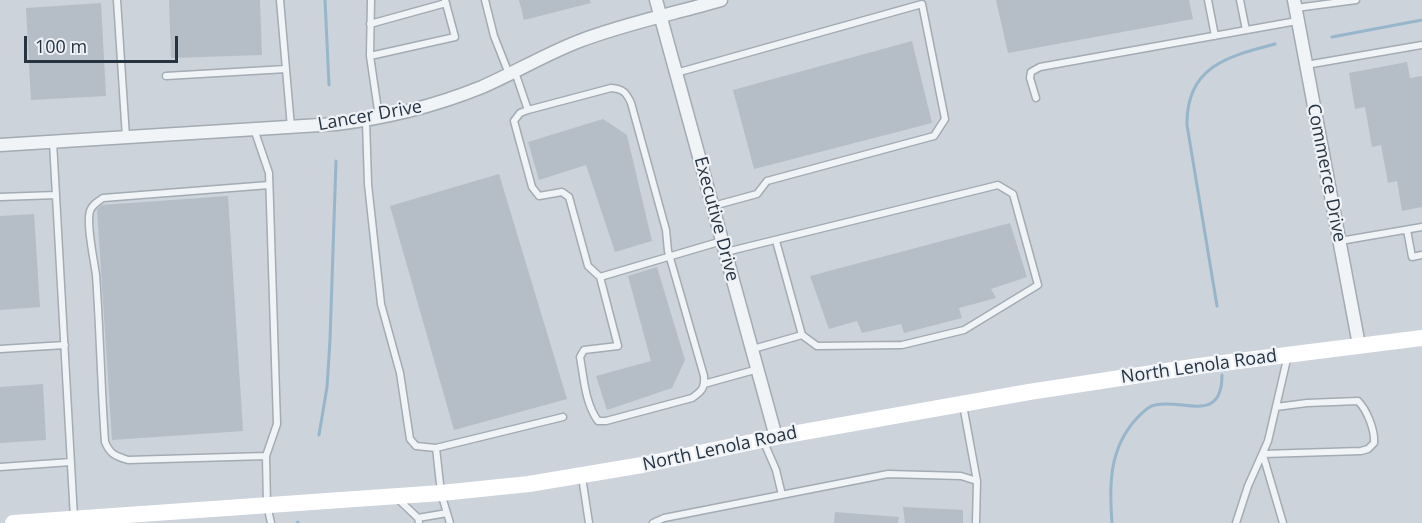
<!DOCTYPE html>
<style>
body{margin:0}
#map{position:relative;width:1422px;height:523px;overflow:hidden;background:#dee4e9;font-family:"Open Sans",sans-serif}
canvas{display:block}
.scale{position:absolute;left:24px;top:36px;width:154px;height:27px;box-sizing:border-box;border:3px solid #263341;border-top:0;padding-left:8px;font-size:18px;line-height:21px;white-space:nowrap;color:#263341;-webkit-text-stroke:4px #eef2f6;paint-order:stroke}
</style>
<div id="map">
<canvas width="1422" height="523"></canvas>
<div class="scale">100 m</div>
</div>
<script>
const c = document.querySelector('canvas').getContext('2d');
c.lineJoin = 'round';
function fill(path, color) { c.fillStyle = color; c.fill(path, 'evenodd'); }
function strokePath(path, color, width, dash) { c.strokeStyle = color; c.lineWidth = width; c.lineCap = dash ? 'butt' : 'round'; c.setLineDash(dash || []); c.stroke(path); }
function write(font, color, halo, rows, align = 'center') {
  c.font = font + ' "Open Sans",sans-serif'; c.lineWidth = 4.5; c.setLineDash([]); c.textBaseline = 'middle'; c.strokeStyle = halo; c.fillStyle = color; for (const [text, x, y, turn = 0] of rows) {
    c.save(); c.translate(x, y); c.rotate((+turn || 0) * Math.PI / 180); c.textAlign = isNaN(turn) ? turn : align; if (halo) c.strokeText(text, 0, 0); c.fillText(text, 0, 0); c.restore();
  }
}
fill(new Path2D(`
 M0,0h1422v523h-1422z`), '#ccd3db');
strokePath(new Path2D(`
 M325,0l4,85
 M1332,37l90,-17
 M1217,306l-30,-181c-1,-59 42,-69 88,-81
 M319,435l8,-48 3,-47 6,-179
 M297,523l1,-1
 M1112,523c-3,-38 -3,-75 25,-105 5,-5 11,-12 18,-13 27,-7 67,20 67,-30`), '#97b6cb', 3);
fill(new Path2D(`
 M169,0h91l2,55 -91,3z
 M519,0h71l1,3 -67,17z
 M996,0h193l4,19 -185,34z
 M101,3l5,93 -75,4 -5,-92z
 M912,41l20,82 -178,46 -21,-79z
 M1407,62l3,16 12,-2v131l-20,4 -5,-30 -9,2 -7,-38 -9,2 -7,-40 -10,2 -6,-36z
 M603,119l24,16 25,106 -37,11 -29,-87 -47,15 -11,-38z
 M499,174l68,225 -113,31 -64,-224z
 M228,196l15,235 -131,9 -15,-231 5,-4z
 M34,214l6,93 -40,3v-94z
 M1010,223l17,54 -36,12 5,9 -37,10 3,10 -58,15 -3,-9 -39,9 -5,-12 -28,8 -19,-53z
 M657,267l28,93 -13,28 -65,22 -11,-34 55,-15 -23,-85z
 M43,384l3,56 -46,3v-56z
 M903,507l60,3v13h-58z
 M835,512l64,5 -1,6h-64z`), '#b5bdc6');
const service = new Path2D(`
 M117,0l9,137
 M280,0l11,127
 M371,0l-1,56 9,61
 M485,0l9,36 15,38
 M1208,0l7,36
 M1240,0l6,30
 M1296,8l60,-8
 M370,24l76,-21
 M370,56l85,-19 -10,-37
 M1306,65l116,-20
 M515,72l13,38 83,-22c12,1 15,4 20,15l35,127 2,21 36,125c1,12 -2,15 -12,22l-86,23h-8c-13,-18 -14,-42 -18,-64l4,-7 34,-4 -18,-69 -12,-11 -19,-69 -7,-5 -23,4 -7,-9 -18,-66 6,-8 8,-3
 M676,73l246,-69 23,115 -11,17 -167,45 -10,13 -44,12
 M166,76l120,-7
 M1036,98l-6,-20 1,-6 9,-5 257,-46
 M366,120l2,64 13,120 19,69 10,66 6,7 20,2 5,45 9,30
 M254,129l15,44 8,251 -11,32 1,49 4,18
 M53,142l21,376
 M0,197l56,-2
 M1407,230l5,27 10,-2
 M776,241l26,94
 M1340,241l82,-14
 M726,252l272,-67 15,9 25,91 -74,45 -62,15 -85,1 -15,-11 -49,14
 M600,277l122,-36
 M0,349l65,-4
 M704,384l54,-15
 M963,405l14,76
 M763,440l13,30 6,25
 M436,448l127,-31
 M1263,454l98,-3 7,-2 6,-6c1,-13 -7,-33 -16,-42l-51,2 -31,4
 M1263,455l20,68
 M266,456l-138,4c-13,-4 -18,-6 -23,-18 -4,-56 -5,-111 -9,-167 -2,-15 -10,-51 -6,-64 2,-6 7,-9 13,-13l166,-13
 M0,467l71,-5
 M582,477l7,46
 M398,499l20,19 1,5
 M418,518l29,-5
 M653,523l11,-5 224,-44 73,2 16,5 -1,42
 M1236,523l12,-37 20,-45 20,-86`);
const minor = new Path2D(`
 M656,0l120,437
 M1294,0l65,345
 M0,145l336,-21c51,-6 99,-18 146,-37 32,-14 62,-32 95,-45 46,-18 96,-28 144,-42`);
strokePath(service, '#a3abb3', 9);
strokePath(minor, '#a3abb3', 15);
strokePath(service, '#f1f4f7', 6);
strokePath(minor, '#f1f4f7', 12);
strokePath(new Path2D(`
 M13,523l428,-30 88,-9 113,-19 139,-29 248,-44 170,-26 223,-28`), '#fff', 16);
write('18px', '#263341', '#eef2f6', [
 ["Lancer Drive",370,116,-10],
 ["Commerce Drive",1326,173,79],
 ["Executive Drive",716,219,75],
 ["North Lenola Road",1199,367,-8],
 ["North Lenola Road",720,449,-12]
]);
</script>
